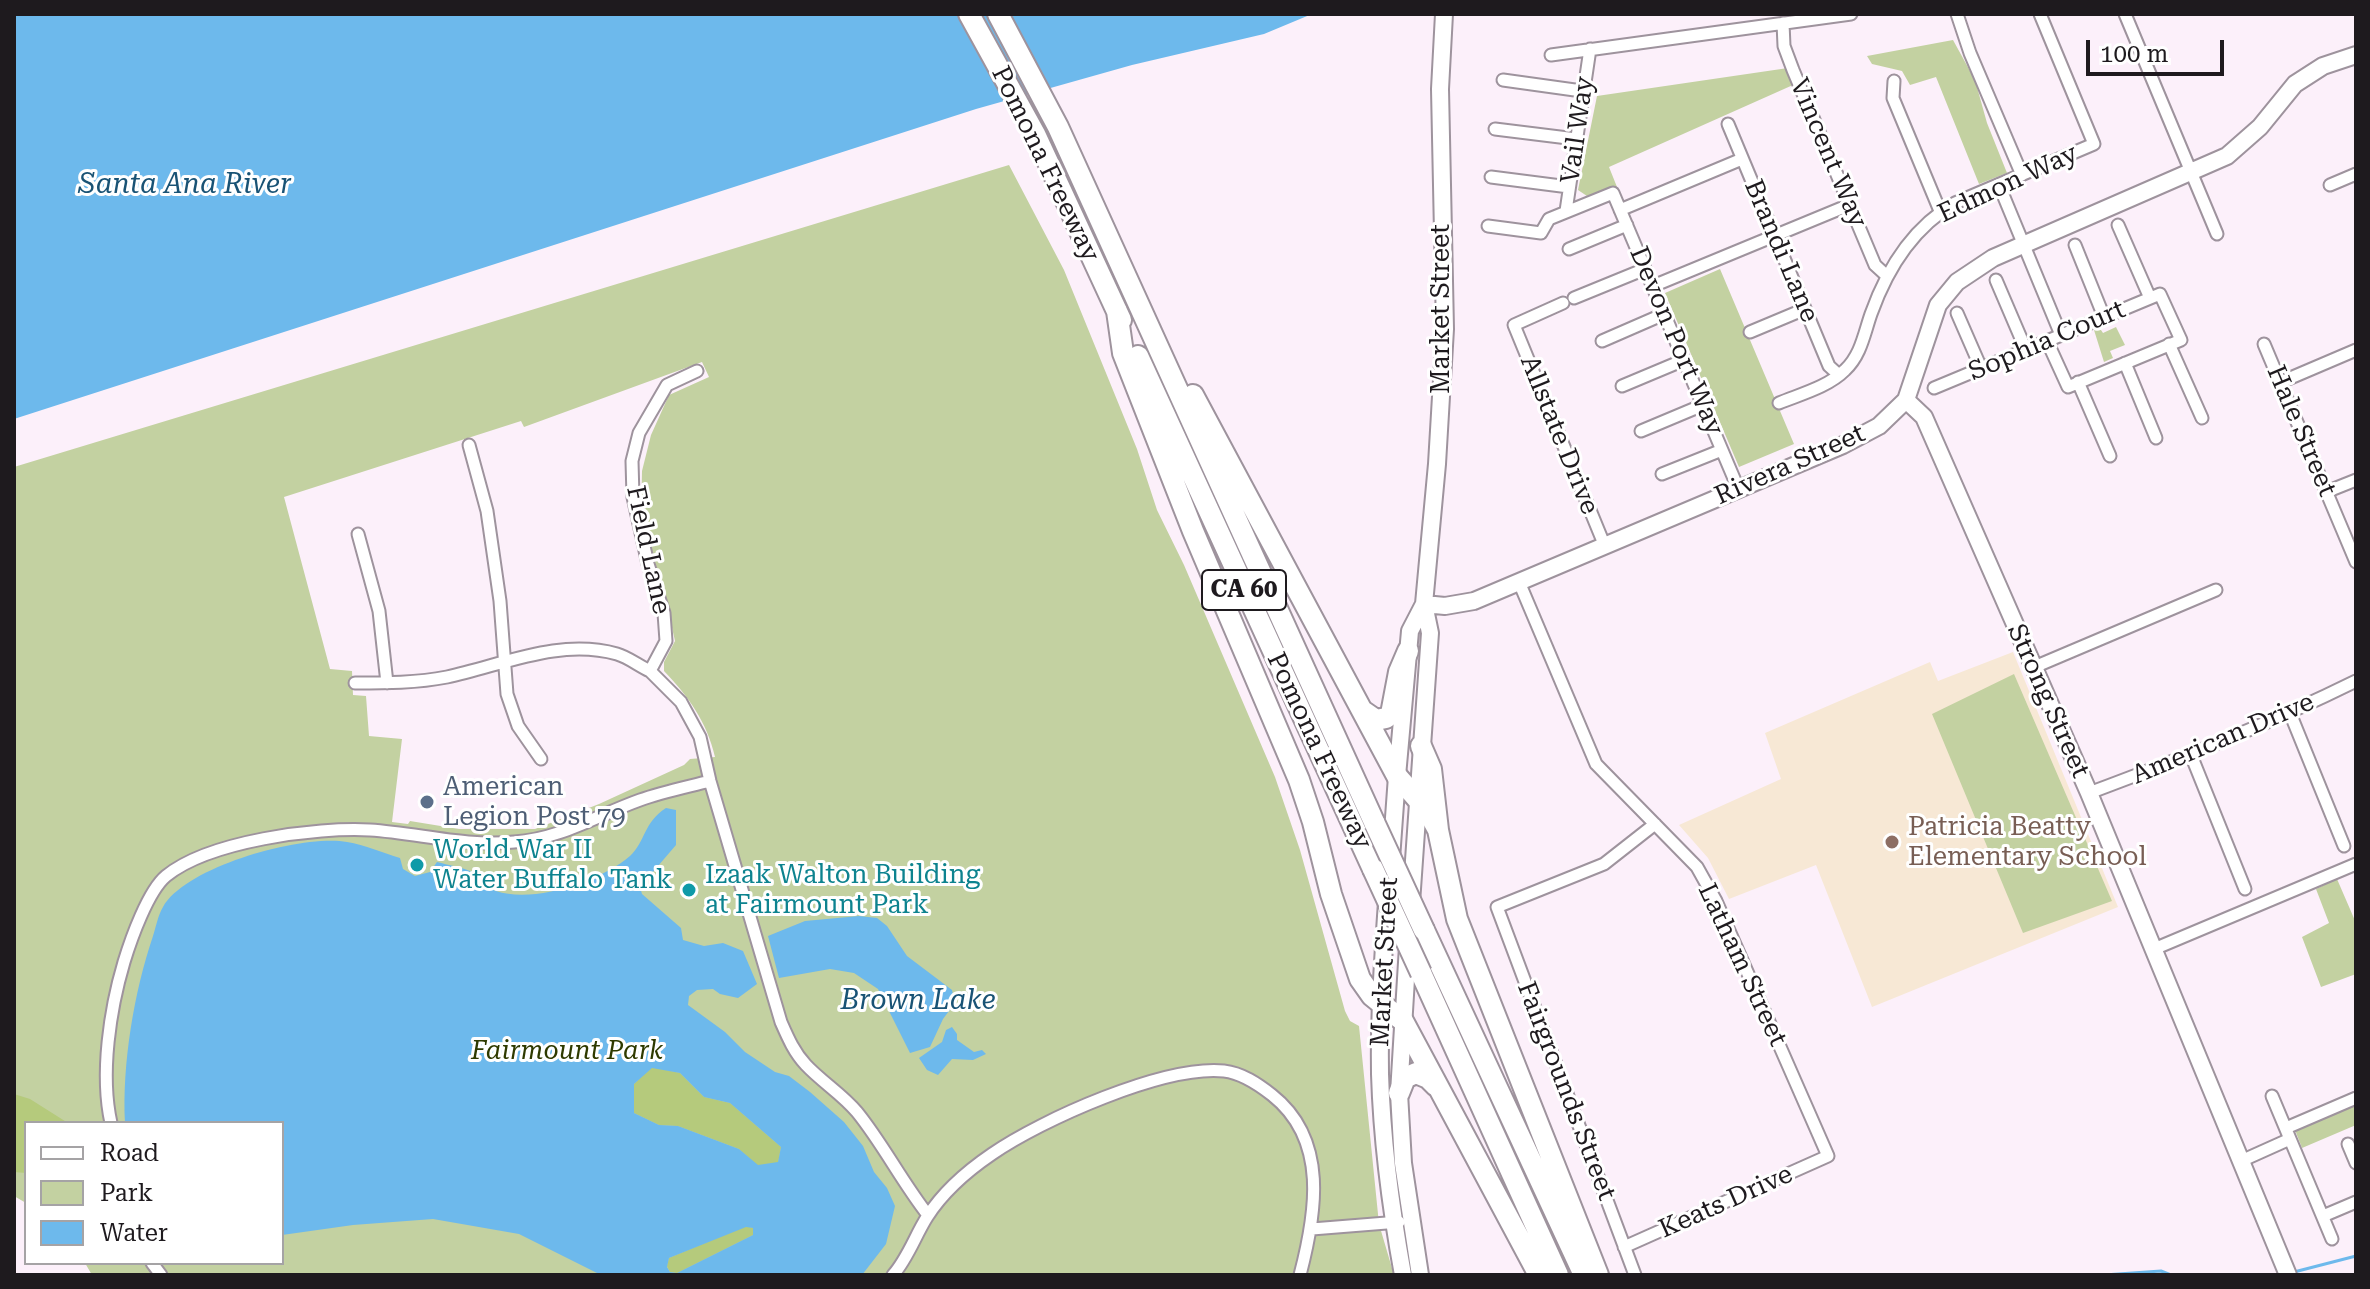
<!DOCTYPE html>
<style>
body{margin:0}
#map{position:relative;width:2370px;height:1289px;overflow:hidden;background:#fcf0fa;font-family:"Roboto Serif",serif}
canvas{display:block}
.frame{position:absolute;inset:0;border:16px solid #1e1a1e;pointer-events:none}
.legend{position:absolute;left:24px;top:1121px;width:260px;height:144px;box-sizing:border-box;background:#fff;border:2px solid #a5a3a5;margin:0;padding:10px 14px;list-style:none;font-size:24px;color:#1e1a1e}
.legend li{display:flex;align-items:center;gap:16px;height:40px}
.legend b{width:40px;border:2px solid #a5a3a5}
.scale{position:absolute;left:2086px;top:40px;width:138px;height:36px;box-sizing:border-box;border:4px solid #1e1a1e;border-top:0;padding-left:10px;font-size:24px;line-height:28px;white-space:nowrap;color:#1e1a1e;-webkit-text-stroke:6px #fff;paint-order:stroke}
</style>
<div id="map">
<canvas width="2370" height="1289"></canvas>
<div class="frame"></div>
<ul class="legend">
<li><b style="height:10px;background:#fff"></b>Road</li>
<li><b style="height:22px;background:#c3d1a1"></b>Park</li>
<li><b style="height:22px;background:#6db9ec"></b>Water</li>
</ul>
<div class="scale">100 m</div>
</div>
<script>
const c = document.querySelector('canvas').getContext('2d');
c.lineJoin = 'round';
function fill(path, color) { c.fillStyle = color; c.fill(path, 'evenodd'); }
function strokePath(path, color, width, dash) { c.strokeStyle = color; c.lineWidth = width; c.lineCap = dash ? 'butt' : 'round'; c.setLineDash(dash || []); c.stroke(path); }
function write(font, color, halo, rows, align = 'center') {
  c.font = font + ' "Roboto Serif",serif'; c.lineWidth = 6; c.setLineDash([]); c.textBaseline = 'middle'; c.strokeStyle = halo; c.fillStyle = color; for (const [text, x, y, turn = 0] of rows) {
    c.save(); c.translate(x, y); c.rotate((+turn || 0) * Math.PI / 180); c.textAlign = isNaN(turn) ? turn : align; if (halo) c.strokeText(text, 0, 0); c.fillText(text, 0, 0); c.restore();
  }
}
fill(new Path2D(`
 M2013,652l105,255 -246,100 -56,-142 -87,34 -21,-41 -29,-33 102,-46 -16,-46 165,-71 8,19z`), '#f7e8d5');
fill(new Path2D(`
 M1953,40l22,40 12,43 20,50 -28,11 -43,-107 -26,8 -8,-14 -30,-7 -5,-8z
 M1788,68l5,17 -184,82 8,20 -30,9 -9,-6 19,-94z
 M1009,165l55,105 73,179 20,61 27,55 91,212 25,73 45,161 5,10 9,5 20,198 15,51h-1302l-7,-12h197v-140h-256v80l-12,-7v-729zM702,362l7,15 -40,18 -18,40 -9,36 -1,49 25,81 9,40 -11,21v9c24,25 43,51 51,86l-25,2 -6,6 -85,39 -64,25h-76l-49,-8 -2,3 -16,-2 10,-83 -33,-3 -3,-40 -13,-1 -1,-24 -22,-2 -46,-172 237,-76 3,6z
 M1720,269l74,175 -55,23 -74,-174z
 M2099,327l4,6 13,-6 9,18 -15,6 3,7 -9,4 -10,-32z
 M2014,674l98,227 -89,32 -91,-219z
 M2337,879l19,44v51l-35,13 -19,-50 27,-14 -13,-34z
 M2356,1104v21l-54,23 -7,-18z`), '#c3d1a1');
fill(new Path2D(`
 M652,1067l28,6 24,24 26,6 51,44 -3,16 -20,3 -19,-17 -61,-23 -19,-1 -25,-12v-29z
 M14,1094l16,5 38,24h-42v50l-12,-1z
 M746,1226l7,2v7l-76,38 -7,-1 -3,-6 2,-8z`), '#b5ca7c');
fill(new Path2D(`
 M14,14h1298l-48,20 -132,31 -156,44 -962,310z
 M666,808l10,2v35l-36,42 2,7 39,34 2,12 21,6 19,-3 20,8 14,33 -19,14 -18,-4 -7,-5 -16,1 -8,6 -1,9 37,27 20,20 30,20 14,4 21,16 34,30 19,24 11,26 13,16 8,18 -9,38 -24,31h-261l-82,-41 -86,-15 -80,6 -71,10v-112h-157c-3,-59 9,-131 28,-187 3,-9 5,-21 10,-29 23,-41 140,-73 184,-65 18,3 36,11 53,16l3,11 12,7 15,-4 7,-10c11,3 25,5 35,10 8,5 15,16 24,19 38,13 105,-10 134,-35 16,-15 13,-33 36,-48zM652,1068l28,5 24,24 26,6 51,44 -3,15 -20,3 -19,-16 -61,-23 -19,-1 -25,-12v-29zM746,1227l7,1v7l-76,38 -7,-1 -3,-5 2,-9z
 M859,916l18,2 10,8 20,30 45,34 3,13 -12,16 -13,28 -20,6 -32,-64 -24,-16 -24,-4 -51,9 -11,-42 37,-15z
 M952,1027l5,7v6l17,12 8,-2 4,4 -13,6 -21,-1 -14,16 -11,-5 -8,-12 23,-16 4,-12z`), '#6db9ec');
strokePath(new Path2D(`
 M2294,1272l62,-16
 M2104,1275l57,-4 10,4`), '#6db9ec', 3);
const street = new Path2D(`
 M1957,14l13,39 52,122
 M2125,14l92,220
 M1783,23l1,23 9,24 82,195 12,11
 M1551,55l300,-41
 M1503,80l79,11
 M1894,81l-1,17 47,113
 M1728,124l101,242 10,9
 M1495,129l81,10
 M1491,177l78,10
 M1999,185l62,150
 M2330,185l26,-11
 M1620,210l122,-51
 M1566,211l24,-162
 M2118,225l32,73
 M1488,226l53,7 8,-14 64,-26 125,295
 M2075,245l29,72
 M1569,249l58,-24
 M1996,280l30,70
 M1653,286l196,-81
 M1574,298l71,-29
 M1563,303l-49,22 90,219
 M1957,313l24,55
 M1750,332l55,-23
 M1602,341l62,-27
 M2169,344l33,74
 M2264,344l92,218
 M2125,363l31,75
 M697,371l-30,14 -28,48 -7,28 1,36 15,67 16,49 2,28 -16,30 31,31 19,35 10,44 71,241c7,16 13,30 25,43 16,17 36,29 51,47 26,32 45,70 71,103
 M2078,382l32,74
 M2281,382l75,-32
 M1622,386l62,-26
 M1934,388l226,-94 21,46 -113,47 -21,-46
 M1779,403c22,-9 49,-16 66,-33 16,-15 19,-36 26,-56 16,-45 41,-86 84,-111l139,-59 -54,-130
 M1641,431l62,-26
 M469,445l18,66 13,90 7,93 11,32 23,33
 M1662,474l60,-24
 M2326,492l30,-12
 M358,534l21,77 8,72
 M1519,582l77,182 101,103 19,34 112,255 -204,91
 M2032,668l184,-78
 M355,683c30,0 62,0 92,-6 56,-12 112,-39 170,-23 11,3 22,12 33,17
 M2290,713l54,133
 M2191,755l54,134
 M2089,793c91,-34 180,-69 267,-112
 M2154,949l202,-85
 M2272,1096l60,143
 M111,1123c-11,-49 -1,-114 13,-161 7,-23 24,-71 42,-86 43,-35 150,-49 204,-46 48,3 96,17 144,12 46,-3 84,-27 126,-42 22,-8 47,-13 70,-19
 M2286,1128l70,-30
 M2348,1144l8,19
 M2241,1161l49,-22
 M2323,1216l33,-14
 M1312,1229l87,-7
 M152,1263l9,12
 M893,1275c15,-17 22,-39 34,-58 16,-25 40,-46 65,-63 49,-34 172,-89 232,-83 18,2 34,13 48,24 57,45 44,119 28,180
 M1635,1275l-138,-368 107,-43 51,-40`);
const secondary = new Path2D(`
 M1906,400l18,17 165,376 199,482
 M1424,604l21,2 29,-5 369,-156 36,-19 27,-26 32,-95 19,-23 36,-24 234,-102 33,-29 35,-43 28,-18 33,-11
 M1397,776l13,-145 14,-27
 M1418,803l12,-170 -6,-29 13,-140 8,-135 -5,-240 4,-75`);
const primary = new Path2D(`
 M1391,859l6,-83
 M1387,902c-4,57 -8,115 -7,172 2,67 11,135 23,201
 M1411,903l7,-100
 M1408,946l-9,147 4,70 17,112`);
const highway = new Path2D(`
 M969,14l66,120 86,186
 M998,14l60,113 317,697
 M1117,311l6,42 70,178 106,249 14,42 18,72 29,85 12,17 31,25 136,254
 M1138,356l235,513
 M1193,395l204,381 30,34 11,20
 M1363,711l13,9 10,-2 5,-4 8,-42 9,-21
 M1421,746l10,23 7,61 19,89 141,356
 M1424,930l160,345
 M1421,973l137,302
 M1399,1093l6,-15 11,-5 12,5 8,8`);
strokePath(street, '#9e939d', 15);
strokePath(secondary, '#9e939d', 20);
strokePath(primary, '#9e939d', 20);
strokePath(highway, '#9e939d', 24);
strokePath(street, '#fff', 11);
strokePath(secondary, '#fff', 16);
strokePath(primary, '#fff', 16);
strokePath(highway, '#fff', 20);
const highwayBridge = new Path2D(`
 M1375,824l49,106
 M1373,869l48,104`);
strokePath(highwayBridge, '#9e939d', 24, []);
strokePath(highwayBridge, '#fff', 20);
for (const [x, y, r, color] of [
 [427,802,8,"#5c6f8a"],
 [1892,842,8,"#8d6e63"],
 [417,865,8,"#0f9aa8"],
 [689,890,8,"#0f9aa8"]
]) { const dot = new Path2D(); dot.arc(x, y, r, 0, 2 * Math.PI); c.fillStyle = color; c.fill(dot); strokePath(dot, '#fff', 3); }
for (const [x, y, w] of [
 [1244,590,84]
]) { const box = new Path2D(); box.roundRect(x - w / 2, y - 20, w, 40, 6); c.fillStyle = '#fff'; c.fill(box); strokePath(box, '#1e1a1e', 2); }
write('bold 24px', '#1e1a1e', null, [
 ["CA 60",1244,590]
]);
write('26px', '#1e1a1e', '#fff', [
 ["Vail Way",1578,130,-82],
 ["Vincent Way",1828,153,67],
 ["Pomona Freeway",1045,164,64],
 ["Edmon Way",2008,184,-25],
 ["Brandi Lane",1781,251,67],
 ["Market Street",1441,309,-90],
 ["Devon Port Way",1676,341,67],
 ["Sophia Court",2047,341,-23],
 ["Hale Street",2301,431,67],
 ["Allstate Drive",1559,435,68],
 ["Rivera Street",1790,465,-24],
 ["Field Lane",648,550,78],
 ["Strong Street",2048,701,66],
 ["American Drive",2223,739,-23],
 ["Pomona Freeway",1319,751,65],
 ["Market Street",1385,962,-87],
 ["Latham Street",1742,965,65],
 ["Fairgrounds Street",1566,1091,69],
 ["Keats Drive",1726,1202,-24]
]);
write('26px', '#4e5e75', '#fff', [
 ["American",443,787],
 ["Legion Post 79",443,817]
], 'left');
write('26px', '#785e54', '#fff', [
 ["Patricia Beatty",1908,827],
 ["Elementary School",1908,857]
], 'left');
write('26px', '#0d838f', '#fff', [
 ["World War II",433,850],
 ["Water Buffalo Tank",433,880],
 ["Izaak Walton Building",705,875],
 ["at Fairmount Park",705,905]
], 'left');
write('italic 26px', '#2e3a00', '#fff', [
 ["Fairmount Park",567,1051]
]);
write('italic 28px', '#195375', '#fff', [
 ["Santa Ana River",185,185],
 ["Brown Lake",918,1001]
]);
</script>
